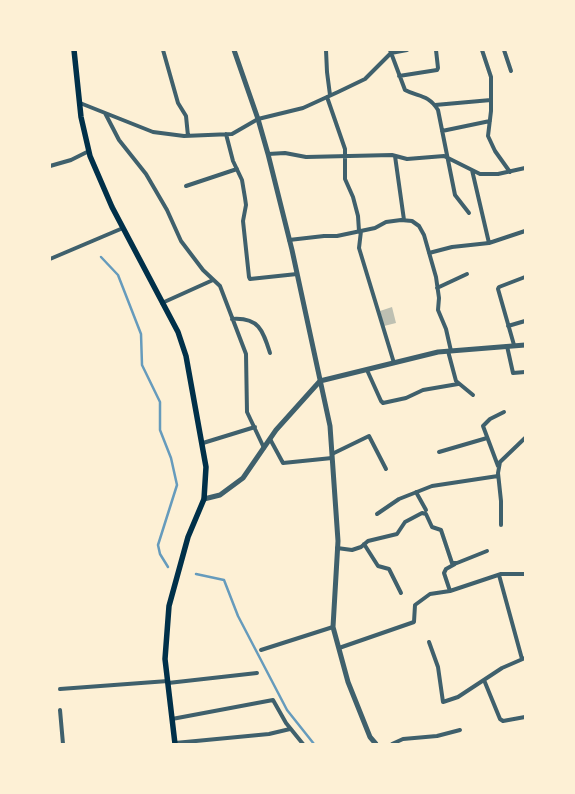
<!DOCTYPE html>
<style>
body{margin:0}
#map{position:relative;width:575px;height:794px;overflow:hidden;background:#fdf0d5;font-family:Montserrat,sans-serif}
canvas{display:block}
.frame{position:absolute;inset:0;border:51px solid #fdf0d5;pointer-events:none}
</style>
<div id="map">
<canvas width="575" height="794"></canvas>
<div class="frame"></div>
</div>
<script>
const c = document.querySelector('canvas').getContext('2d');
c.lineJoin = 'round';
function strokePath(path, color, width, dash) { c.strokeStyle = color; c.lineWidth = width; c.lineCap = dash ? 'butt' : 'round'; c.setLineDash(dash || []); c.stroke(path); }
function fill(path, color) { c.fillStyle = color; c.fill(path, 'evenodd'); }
strokePath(new Path2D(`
 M101,257l17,18 23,59 1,31 18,37v28l11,28 6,27 -19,60 2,9 8,13
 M196,574l28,6 14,36 49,94 27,34`), '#669bbc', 2.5);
fill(new Path2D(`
 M392,307l4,16 -12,3 -4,-15z`), '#bec0b2');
strokePath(new Path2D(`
 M163,50l15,53 8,13 2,20
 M326,50l1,22 3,23
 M390,50l15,40c13,7 23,4 33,20l17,85 14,18
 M482,50l9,27v34l-3,25 7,15 15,21
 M504,50l7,21
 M399,76l38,-6 1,-2 -2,-18
 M327,97l18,52v30l8,18 5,19 1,15
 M80,103l73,29 31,4 48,-2 26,-15 45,-11 35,-16 27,-13 26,-26 16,-3
 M435,105l56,-5
 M105,113l14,27 27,34 21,36 14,31 22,29 17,16 26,68 1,58 17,36
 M442,131l48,-10
 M226,134l7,27 9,19 3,18 1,7 -3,16 6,56 1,2 47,-5
 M268,154l17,-1 21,4 86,-2 15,4 37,-3 36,18h18l27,-6
 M395,156l9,64
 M50,166l21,-6 18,-9
 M472,170l17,73
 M186,186l51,-17
 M361,231l-2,17 35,115
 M289,240l35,-4h13l38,-8 11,-6 15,-2 11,1 7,5 5,9 12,42 3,21 -1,12 8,19 5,22
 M429,253l23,-6 37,-4 36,-12
 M50,259l73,-31
 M437,288l30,-14
 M162,303l51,-23
 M232,319c27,-2 31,12 38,34
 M508,326l17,-5
 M514,345l-16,-56 1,-2 26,-10
 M507,346l6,27 12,-1
 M448,351l8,30 17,14
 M367,370l14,31 2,2 23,-5 17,-8 35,-6
 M270,439l13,24 49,-5
 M203,443l52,-16
 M439,452l48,-14
 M332,454l37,-18 17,33
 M498,466l-15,-40 7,-7 14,-7
 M416,492l10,18
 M377,514l22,-15 33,-13 66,-10
 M501,525v-24l-3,-28 2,-11 25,-24
 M364,544l14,22 11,3 12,24
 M337,548l15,2 9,-3 7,-6 29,-7 8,-12 17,-9 4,1 6,13 9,3 11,33h5l30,-12
 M499,575l23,84
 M450,591l-6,-18 2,-4 9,-5
 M429,642l9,25 5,35 15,-5 44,-29 23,-10
 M339,648l75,-26 1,-17 15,-11 20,-3 51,-17h24
 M261,650l72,-23
 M484,680l16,39 3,2 22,-4
 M168,683l89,-10
 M60,689l108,-8
 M60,710l3,34
 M172,719l101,-19 13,23 17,21
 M175,743l94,-9 21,-5
 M392,744l11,-5 34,-3 23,-6`), '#3f606c', 4);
strokePath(new Path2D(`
 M234,50l24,69 10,35 24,96 38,176 8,115 -5,86 15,55 22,55 6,7
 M204,499l16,-4 23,-17 33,-48 44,-49 118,-29 87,-7`), '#3f606c', 5);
strokePath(new Path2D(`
 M74,50l7,67 9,39 22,51 66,125 8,24 20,111 -2,32 -16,38 -19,69 -4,53 10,85`), '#003049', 5.5);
</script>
